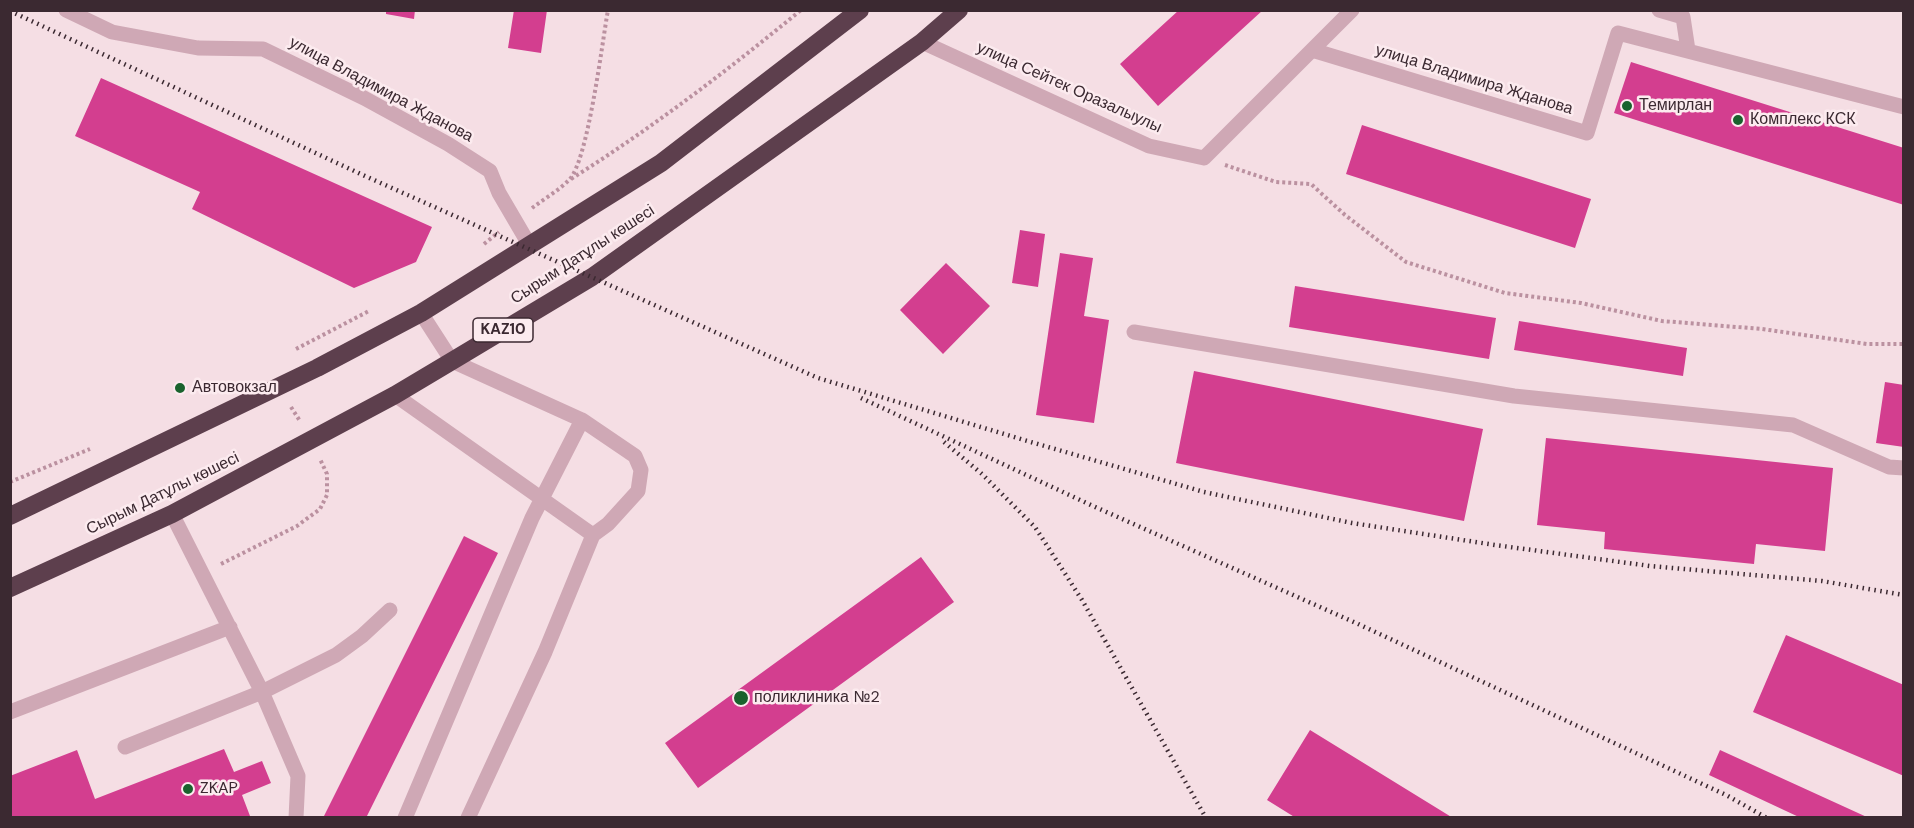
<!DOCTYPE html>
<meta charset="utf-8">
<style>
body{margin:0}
#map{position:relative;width:1914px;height:828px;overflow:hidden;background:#f5dee4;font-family:"DM Sans",sans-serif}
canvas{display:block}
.frame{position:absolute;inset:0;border:12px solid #3b2931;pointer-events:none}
</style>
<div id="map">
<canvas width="1914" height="828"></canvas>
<div class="frame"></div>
</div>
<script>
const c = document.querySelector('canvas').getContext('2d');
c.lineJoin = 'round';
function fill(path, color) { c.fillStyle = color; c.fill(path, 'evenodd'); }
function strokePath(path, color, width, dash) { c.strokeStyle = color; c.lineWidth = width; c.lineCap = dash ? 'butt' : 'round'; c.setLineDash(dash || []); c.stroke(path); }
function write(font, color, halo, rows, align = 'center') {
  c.font = font + ' "DM Sans",sans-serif'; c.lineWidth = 5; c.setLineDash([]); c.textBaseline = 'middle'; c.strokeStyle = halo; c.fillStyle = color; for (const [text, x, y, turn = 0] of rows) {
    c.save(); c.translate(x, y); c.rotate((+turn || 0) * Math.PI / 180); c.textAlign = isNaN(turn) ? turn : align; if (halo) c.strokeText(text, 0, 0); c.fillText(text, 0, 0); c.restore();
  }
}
fill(new Path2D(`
 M386,10h29l-1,9 -28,-5z
 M514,10h33l-6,43 -33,-5z
 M1179,10h84l-105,96 -38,-42z
 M1631,62l273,86v57l-290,-92z
 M101,78l331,149 -16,35 -62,26 -162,-79 8,-17 -125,-56z
 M1362,125l229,74 -16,49 -229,-74z
 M1020,230l25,4 -7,53 -26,-4z
 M1060,253l33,5 -9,58 25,4 -15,103 -58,-8z
 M946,263l44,43 -47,48 -43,-44z
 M1295,286l201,32 -7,41 -200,-32z
 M1519,321l168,27 -4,28 -169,-26z
 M1194,371l289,58 -19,92 -288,-58z
 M1885,382l19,3v62l-28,-4z
 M1546,438l287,30 -8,83 -69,-7 -2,20 -150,-15 1,-17 -68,-7z
 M464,536l34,17 -132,265h-43z
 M921,557l33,45 -256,186 -33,-45z
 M1786,635l118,50v91l-151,-64z
 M1310,730l143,88h-157l-29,-18z
 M224,749l10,23 28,-11 9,22 -29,12 8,21 -5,2h-235v-42l67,-26 18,49z
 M1720,750l149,68h-68l-92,-43z`), '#d33e8f');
strokePath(new Path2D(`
 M1225,165l51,17 35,2 34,31 61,47 99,31 76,10 81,18 100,8 105,15h37
 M571,179c81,-51 156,-108 230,-169
 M532,208c12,-9 26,-17 37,-28 19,-19 33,-137 39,-170
 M484,244l15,-12
 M296,349l73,-38
 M291,407l9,14
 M10,482l80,-33
 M221,564l76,-38 23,-17 7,-14v-21l-7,-15`), '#bb91a0', 4, [3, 3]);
strokePath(new Path2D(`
 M66,10l46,22 86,16 65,1 101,49 84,46 42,27 9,22 31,53
 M1659,10l24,7 5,33
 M922,42l227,104 55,12 148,-148
 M1312,50l275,83 31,-100 286,74
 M1134,332l380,64 279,29 96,42 15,1
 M395,395l198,140
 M172,514l90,178 36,84 -2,42
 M10,712l220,-85
 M125,747l137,-55 74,-37 26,-19 28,-26
 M405,818l127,-300 50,-98 -130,-59 -31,-48
 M468,818l77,-166 48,-117 15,-11 30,-33 3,-21 -6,-14 -53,-36`), '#cfa8b5', 15);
strokePath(new Path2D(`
 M10,516l307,-148 104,-55 240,-150 199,-153
 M10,588l162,-74 223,-119 57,-34 140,-84 330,-235 37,-32`), '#5d3f4d', 18);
strokePath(new Path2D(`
 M10,11l355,165 453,202 206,62 180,52 148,31 143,22 155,21 172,15 82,14
 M861,398l232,108 263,117 370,172 41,23
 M944,442l38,32 53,53 47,73 124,218`), '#3b2931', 4.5, [1.5, 4.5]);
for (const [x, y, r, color] of [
 [1627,106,6,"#19622d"],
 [1738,120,6,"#19622d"],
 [180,388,6,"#19622d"],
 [741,698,8,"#19622d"],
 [188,789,6,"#19622d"]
]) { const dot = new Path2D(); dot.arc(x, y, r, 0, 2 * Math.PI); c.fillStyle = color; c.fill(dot); strokePath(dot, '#fcebef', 2); }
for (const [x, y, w] of [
 [503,330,60]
]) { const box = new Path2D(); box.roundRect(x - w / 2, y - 12, w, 24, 4.5); c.fillStyle = '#fcebef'; c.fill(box); strokePath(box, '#3b2931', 1.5); }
write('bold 15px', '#3b2931', null, [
 ["KAZ10",503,330]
]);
write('16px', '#3b2931', '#fcebef', [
 ["улица Владимира Жданова",1474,80,17],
 ["улица Сейтек Оразалыулы",1069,88,24],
 ["улица Владимира Жданова",381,90,28],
 ["Сырым Датұлы көшесі",583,255,-33],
 ["Сырым Датұлы көшесі",163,494,-26]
]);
write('16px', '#3b2931', '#fcebef', [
 ["Темирлан",1639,106],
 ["Комплекс КСК",1750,120],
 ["Автовокзал",192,388],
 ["поликлиника №2",754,698],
 ["ZKAP",200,789]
], 'left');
</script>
